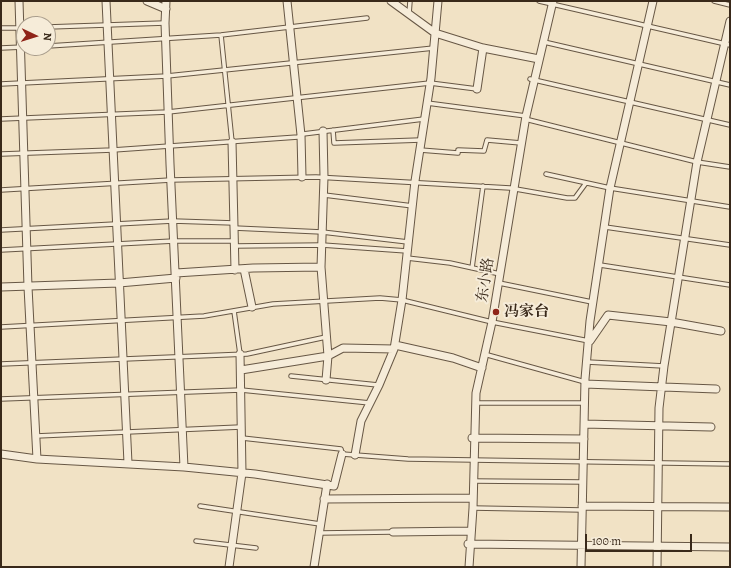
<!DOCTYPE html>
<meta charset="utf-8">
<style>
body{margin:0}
#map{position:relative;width:731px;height:568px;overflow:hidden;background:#f1e2c5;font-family:Alegreya,serif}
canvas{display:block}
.frame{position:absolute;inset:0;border:2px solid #39291a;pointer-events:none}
.north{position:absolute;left:16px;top:16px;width:40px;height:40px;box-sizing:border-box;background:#f6ecd9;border:1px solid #aa9e8d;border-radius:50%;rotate:94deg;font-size:11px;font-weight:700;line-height:16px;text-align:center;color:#39291a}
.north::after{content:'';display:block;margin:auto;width:14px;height:18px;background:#8f2418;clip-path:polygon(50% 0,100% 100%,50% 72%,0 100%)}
.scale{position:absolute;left:585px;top:534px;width:107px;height:18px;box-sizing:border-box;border:2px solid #39291a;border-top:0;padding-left:5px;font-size:12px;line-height:14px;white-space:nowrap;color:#39291a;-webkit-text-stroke:3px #f6ecd9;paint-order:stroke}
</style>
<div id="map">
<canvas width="731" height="568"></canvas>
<div class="frame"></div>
<div class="north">N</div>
<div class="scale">100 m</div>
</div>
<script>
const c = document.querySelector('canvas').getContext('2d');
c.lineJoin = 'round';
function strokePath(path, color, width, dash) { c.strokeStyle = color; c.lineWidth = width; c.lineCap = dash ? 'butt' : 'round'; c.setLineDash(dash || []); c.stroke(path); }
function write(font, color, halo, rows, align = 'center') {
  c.font = font + ' Alegreya,"Noto Serif SC",serif'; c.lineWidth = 4; c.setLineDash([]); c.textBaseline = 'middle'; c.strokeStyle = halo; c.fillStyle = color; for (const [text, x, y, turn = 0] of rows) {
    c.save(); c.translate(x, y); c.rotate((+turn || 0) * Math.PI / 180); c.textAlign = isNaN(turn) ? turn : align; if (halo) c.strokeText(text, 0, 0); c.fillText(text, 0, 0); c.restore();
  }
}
const lane = new Path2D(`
 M539,1l191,44
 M714,1l16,4
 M409,14l1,-13
 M48,27l117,-4
 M1,28h23
 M221,35l11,107
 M544,42l186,43
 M48,46l173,-11 146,-17
 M1,48l23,-1
 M530,79l200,46
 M1,84l166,-8 267,-28
 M427,103l99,13
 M1,119l167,-7 262,-29 47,6
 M525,119l172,43 33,5
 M333,130l1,13 87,-3
 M420,150l38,3v-3l26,1 3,-11 34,3
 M2,154l111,-4 185,-13 5,-3 121,-15
 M546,174l64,14 120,19
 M1,190l170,-10 145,-3 194,11 57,10h8l11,-15
 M324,195l89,11
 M605,227l125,18
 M234,228l88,4 86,10
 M1,230l172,-9 61,2
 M235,246l87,-1 85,6
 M1,250l173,-9h60
 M407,258l43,5 50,11
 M600,265l130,20
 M472,268l11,-82
 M499,283l93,19
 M234,311l6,43
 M1,327l203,-11 69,-12 107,-6 22,2 90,22 97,19
 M484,354l101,28
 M587,362l77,4
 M1,364l246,-10 79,-17
 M291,376l87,9
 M1,399l240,-9 129,13
 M475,403h109
 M36,436l205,-9
 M242,438l99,11 1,5 66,5 322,5
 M474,481l109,1
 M200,506l120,18
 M473,508l109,2
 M320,533l73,-1
 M196,541l60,7`);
const street = new Path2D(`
 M19,1l9,286 9,172
 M106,1l22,462
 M147,1l19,8
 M166,1l-1,22 5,141 14,303
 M287,1l14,134 1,42
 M391,1l44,32 48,15 56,11
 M477,89l6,-41
 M323,131l1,46 -3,90 7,89 -2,24
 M232,142l3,128
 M244,269l8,38
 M176,273l77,-5 68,-1
 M1,287l118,-4 57,-5
 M590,341l18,-26 63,7 50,9
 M395,345l58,13 29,10
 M241,370l87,-14 15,-8 51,1
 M585,384l131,5
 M584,424l127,3
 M472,438l112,1
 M1,454l36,5 147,8 71,7 79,12 8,-32
 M355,455l6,-34 18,-36 15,-36 8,-49 13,-119 16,-103 7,-77
 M324,499l149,-1
 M582,506l148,1
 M393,532l78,-1
 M468,544l262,3
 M229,567l13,-94 -2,-119
 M314,567l13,-83
 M469,567l4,-59 3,-115 16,-71 34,-206 27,-115
 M581,567l4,-188 5,-58 20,-133 43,-187
 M657,567l2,-159 5,-42 33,-204 33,-141`);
strokePath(lane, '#675745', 5.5);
strokePath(street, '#675745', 9);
strokePath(lane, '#f6ecd9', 3.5);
strokePath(street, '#f6ecd9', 7);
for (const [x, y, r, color] of [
 [496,312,4,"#8f2418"]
]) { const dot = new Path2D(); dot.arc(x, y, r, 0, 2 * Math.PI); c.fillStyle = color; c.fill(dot); strokePath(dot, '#f6ecd9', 1.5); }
write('15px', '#39291a', '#f6ecd9', [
 ["东小路",486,280,-81]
]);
write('bold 15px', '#39291a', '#f6ecd9', [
 ["冯家台",504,312]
], 'left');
</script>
